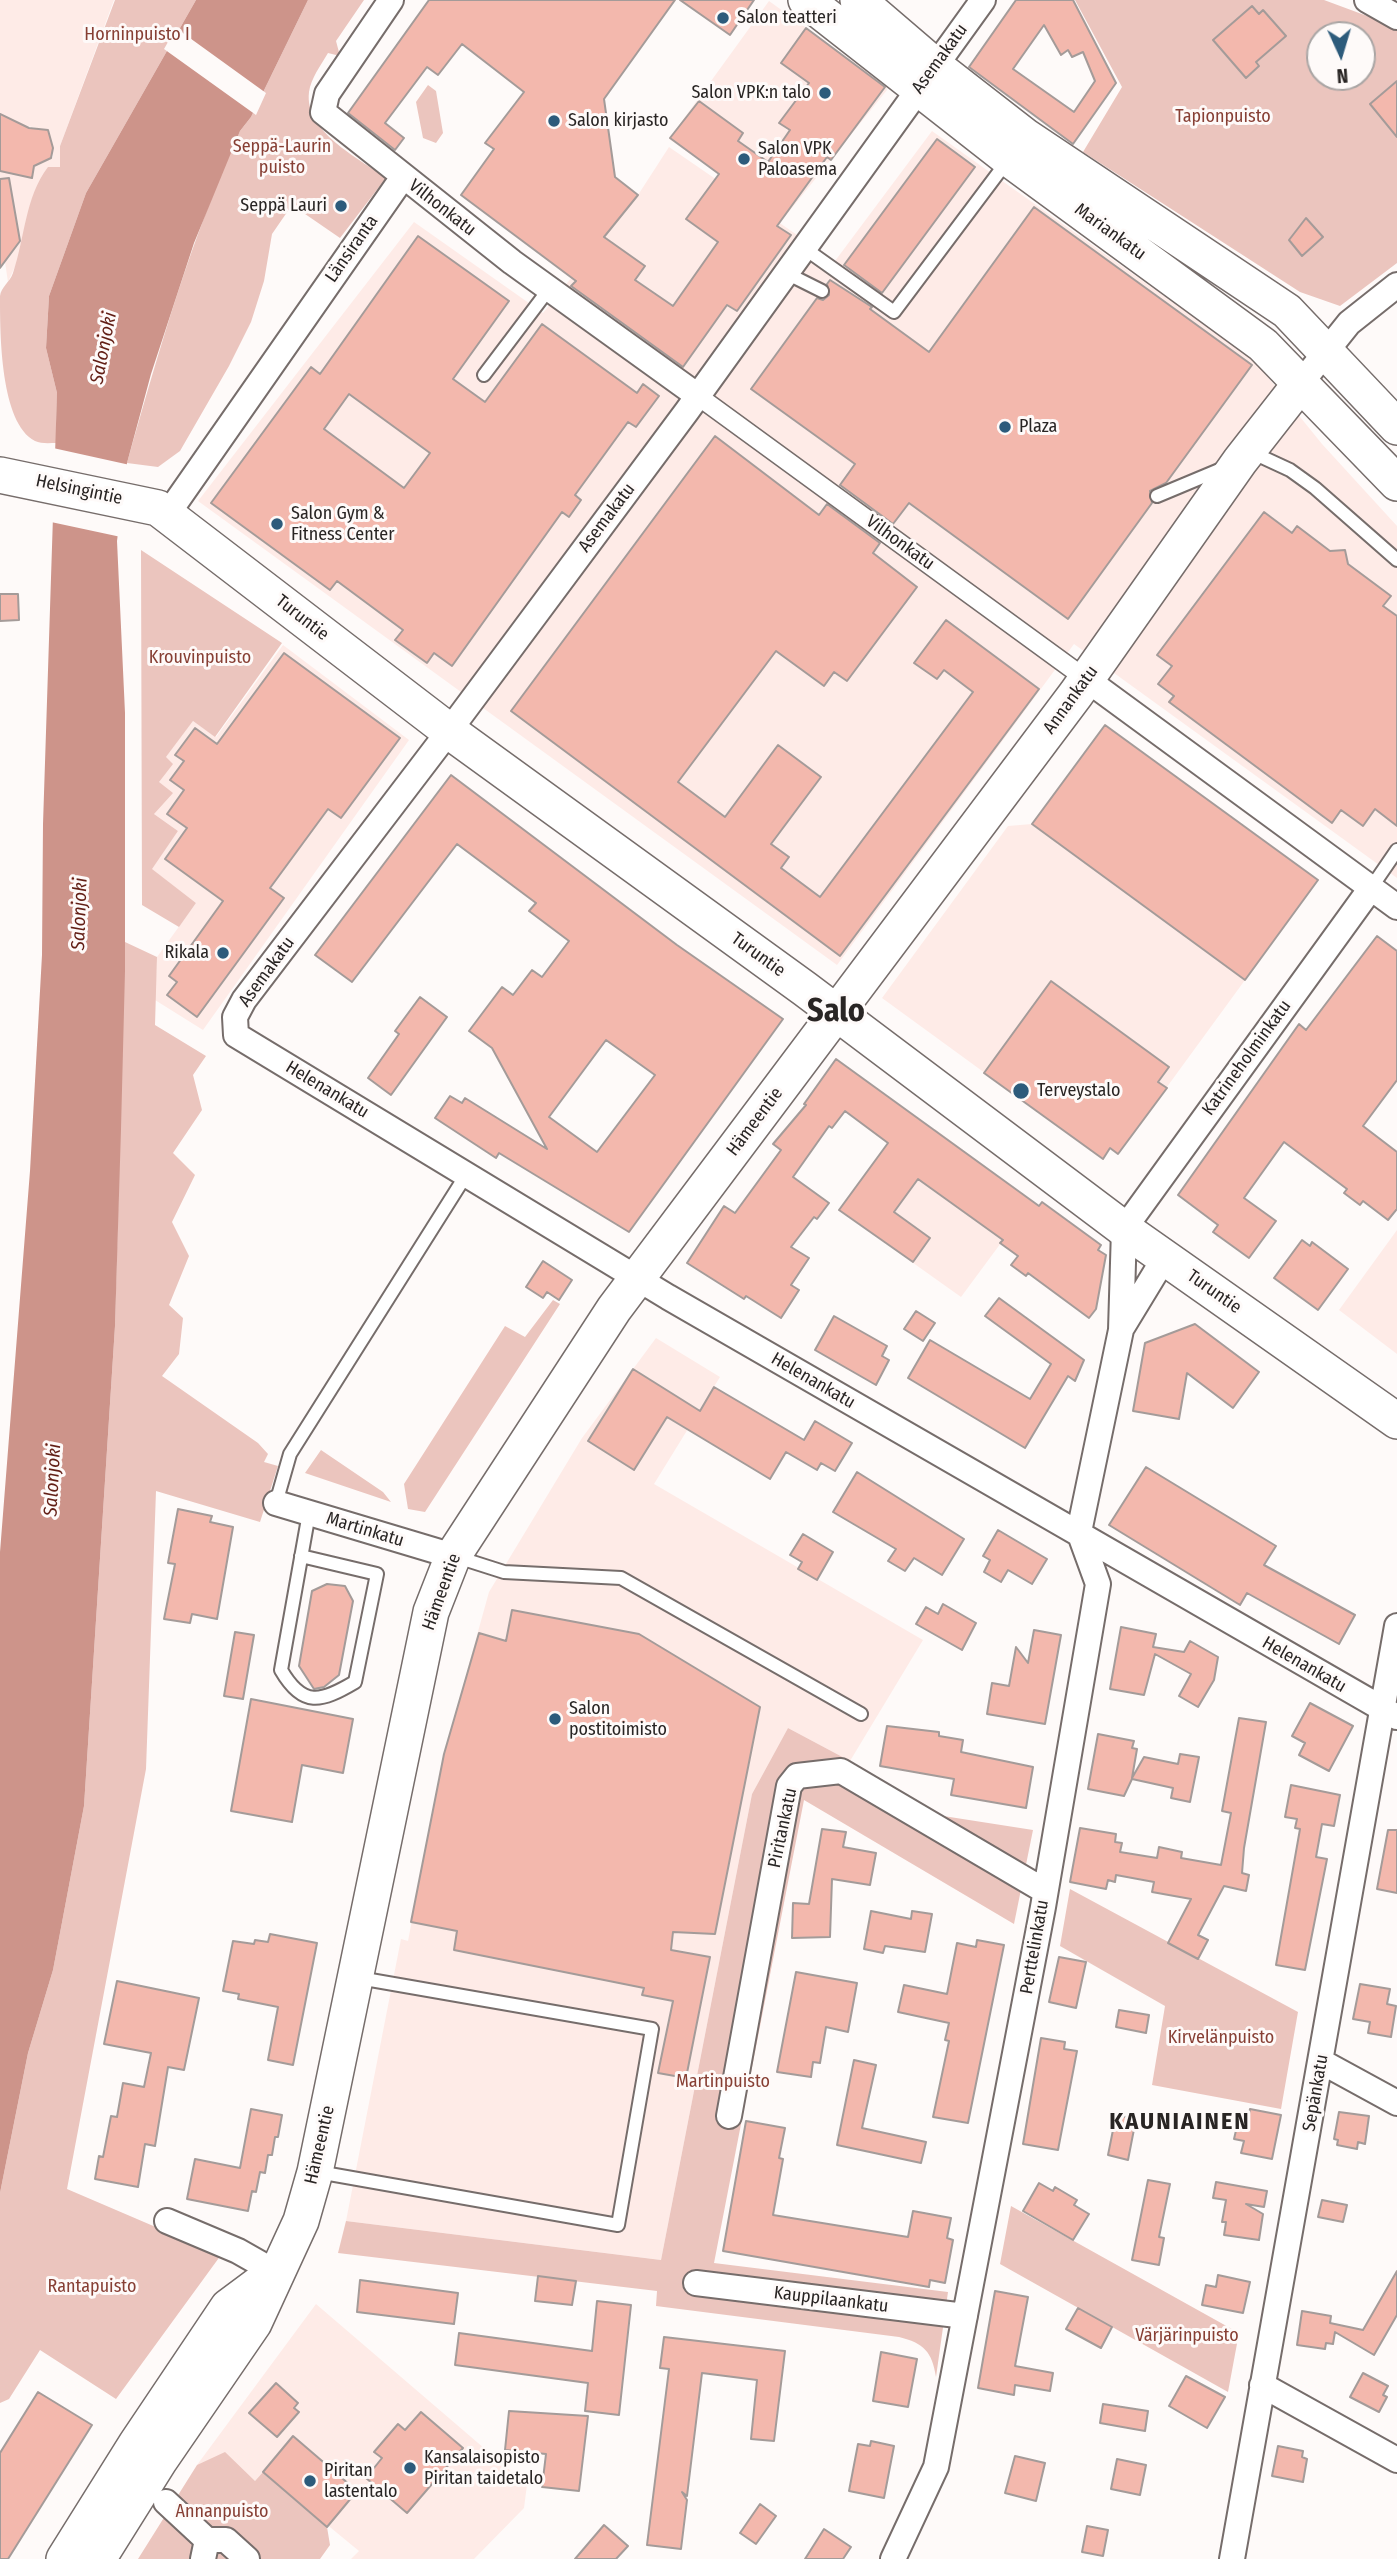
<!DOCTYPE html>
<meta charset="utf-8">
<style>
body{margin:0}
#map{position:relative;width:1397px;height:2559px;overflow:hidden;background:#fefaf9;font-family:"Fira Sans Condensed",sans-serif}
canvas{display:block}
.north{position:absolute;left:1306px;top:21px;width:70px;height:70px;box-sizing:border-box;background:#fefaf9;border:2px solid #a9a5a4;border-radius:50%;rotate:176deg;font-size:19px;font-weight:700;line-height:28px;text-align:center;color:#292524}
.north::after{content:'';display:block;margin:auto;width:24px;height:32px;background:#2d5b7b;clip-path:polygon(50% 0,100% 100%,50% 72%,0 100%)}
</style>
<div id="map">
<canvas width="1397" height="2559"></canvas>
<div class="north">N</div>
</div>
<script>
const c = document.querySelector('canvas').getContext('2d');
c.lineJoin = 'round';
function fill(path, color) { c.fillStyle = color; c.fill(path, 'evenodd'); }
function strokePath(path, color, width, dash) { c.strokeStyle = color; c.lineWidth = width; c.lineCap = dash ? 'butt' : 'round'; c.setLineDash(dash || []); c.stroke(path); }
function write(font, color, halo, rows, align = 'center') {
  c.font = font + ' "Fira Sans Condensed",sans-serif'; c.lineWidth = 6; c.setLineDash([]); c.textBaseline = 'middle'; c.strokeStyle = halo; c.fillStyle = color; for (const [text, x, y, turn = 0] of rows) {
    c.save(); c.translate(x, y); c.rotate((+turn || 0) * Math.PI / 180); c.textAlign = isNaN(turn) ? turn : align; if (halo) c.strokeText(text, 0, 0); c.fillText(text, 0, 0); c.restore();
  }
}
fill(new Path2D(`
 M0,0h114l-54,146v22l-52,114 -3,-20 15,-22 -6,-37 -14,-10v-22l31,6 3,-11 19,-9v-9l-6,-18 -30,-6 -17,-10z
 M769,1l117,84 1,5 -104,129 -114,-80zM806,28l80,58 -55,74 -51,-37 19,-27 19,-7 -37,-26zM699,101l44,32 -5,8 30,21 11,-16 4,72 -113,-80z
 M932,131l322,229 68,84 75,82v352l-323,-234 -237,321 -639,-464 216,-279 129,91 95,-118 31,-48 166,114z
 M283,645l126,95 -206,290 -48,-30 2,-43 39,-54 -45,-34 27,-38 -24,-17 5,-32 7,-25 27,-36 23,16z
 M1105,725l213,155 -200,274 -7,-6 -8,11 -221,-161 126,-172 24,-2z
 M935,1129l97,72 -71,96 -97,-69z
 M1397,1230v124l-58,-44z
 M656,1338l64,39 -66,107 269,156 -73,121 -62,-33 -36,66 -91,466 -315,-39 55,-282 7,2 36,-187 45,-162 93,-154z
 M316,2304l211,181 -3,23 -50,51h-123l8,-8 -96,-79 -8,9 -58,-16z`), '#feebe7');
fill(new Path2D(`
 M115,0h81l-110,193 -37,103 -3,52 11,45 -1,50c-6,0 -15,1 -21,-2 -35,-18 -35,-108 -35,-145 1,-9 10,-14 13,-23 12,-35 12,-76 35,-106h12v-21z
 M308,0h56l-28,41 4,15 -12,-3c-7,12 -17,25 -19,39 -5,40 50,66 77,86l-46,60 -48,-33 -20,29 -8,47 -13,41 -22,44 -49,85 -22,16 -31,-4c32,-113 64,-225 113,-332l11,-14z
 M1075,0h249l62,23 11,7v233l-57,43 -40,-14 -217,-140 39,-65zM1320,35h42v42h-42z
 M428,85l8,6 7,42 -7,10 -13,-5 -7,-36z
 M141,550l141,93 -67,94 -22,-16 -27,36 7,7 -14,18 14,11 -19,21 24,17 -26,38 44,34 -17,24 -37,-22z
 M125,942l32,15 -2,68 51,31 -13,19 9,35 -29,43 22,22 -23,47 17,34 -20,49 14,13 -4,36 -17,22 96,67 10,11 -4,8 14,4 -18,56 -104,-31 -10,278 -79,420 154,66 -105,144 -76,-49 -31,49 -9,4v-210l28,-140 25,-83 31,-164 31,-480z
 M553,1300l7,4 -135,208 -17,-3 -4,-25 101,-158 20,11z
 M321,1450l62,42 8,10 -86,-29z
 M788,1728l62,33 87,54 96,15 -19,94 -210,-124 -90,463 234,29 -12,85c-4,-25 -12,-34 -37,-40l-243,-31 1,-15 -319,-38 8,-32 315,39 91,-466z
 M1070,1889l228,123 -17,97 -129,-24 13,-79 -105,-60z
 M1011,2206l228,127 -11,59 -228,-128z
 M225,2452l30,29 8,-9 64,55 3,18 -10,14h-182l59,-94z`), '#ebc5be');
fill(new Path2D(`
 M196,0h112l-57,117 -11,14 -46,112 -43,131 -24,89 -10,78 8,172v258l-4,158 -6,197 -31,480 -31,164 -25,83 -28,140v-641l30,-381 12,-216 1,-131 14,-431 -11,-45 3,-52 37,-103z`), '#cd948a');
fill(new Path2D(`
 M176,28l90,65 -10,22 -92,-66z
 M53,448l77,17 -9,72 -70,-15z`), '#fefaf9');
const building = new Path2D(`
 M429,0h246l-71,99 11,78 23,18 -34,42 41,29 -10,14 38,26 45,-64 -32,-23 33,-45 -49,-36 29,-37 44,32 -5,8 30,21 22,-32 -11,-7 30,-40 -28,-20 25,-35 79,59 -54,73 -4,-3 -50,69 14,9 -54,76 -10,-6 -44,62 -112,-81 5,-5 -115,-86 33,-46 -9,-6 39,-51 -62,-48 -24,31 -11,-8 -42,56 19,15 -9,12 -47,-37z
 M680,0h74l-24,35z
 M1016,0h57l43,83 -43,61 -104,-77zM1044,25l17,30 7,-5 4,7 11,-5 12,29 -21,31 -61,-43z
 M1252,6l7,8 4,-4 23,26 -30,26 3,4 -13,12 -33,-38z
 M1397,81v56l-27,-33z
 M0,114l29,14 19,2 5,18 -2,10 -17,8 -2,12 -32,-7z
 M937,139l38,28 -93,126 -38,-28z
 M9,178l11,63 -20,27v-89z
 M1034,207l218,158 -86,118 -16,8 2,12 -84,116 -159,-116 -16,21 -53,-39 15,-21 -104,-75 66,-91 6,2 6,-5 -2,-11 3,-4 42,27 -2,2 59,43z
 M1306,218l17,19 -21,19 -13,-16z
 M418,236l91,65 -56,78 32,23 57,-78 95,69 6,-9 16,12 -23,31 -8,-5 -53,73 6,5 -12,17 -7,-5 -110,154 -18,-13 -7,10 -32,-23 8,-10 -66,-49 -7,9 -119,-87 100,-136 9,7zM349,394l81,59 -26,35 -80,-59z
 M715,436l104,79 8,-11 53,39 -7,10 44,34 -70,94 -13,-9 -10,14 -48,-35 -98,131 47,35 53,-72 43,32 -50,67 18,13 -8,11 39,29 153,-205 -29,-22 -7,9 -23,-16 32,-43 93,69 -199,267 -329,-245z
 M1264,512l28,21 5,-7 33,25 15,-1 3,14 43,32 -8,10 14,10v210l-22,-17 -12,17 -22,-16 -9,13 -163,-121 5,-6 -16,-12 14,-18 -15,-11z
 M0,594h18l1,26 -19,1z
 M284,653l116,85 -59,80 -13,-9 -58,79 14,10 -87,119 -30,-22 10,-13 -8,-6 54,-75 -58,-42 22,-31 -20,-14 17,-24 -14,-10 14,-19 -9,-6 20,-27 22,16z
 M1105,725l213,155 -73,100 -213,-156z
 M451,775l226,170 106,74 -154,213 -130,-79 -3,5 -61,-40 15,-22 12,7 3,-5 82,51 -55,-101 -23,-17 33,-44 11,8 19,-25 10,7 27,-36 -40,-30 7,-8 -79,-59 -105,138 -37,-27zM606,1040l49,35 -58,77 -48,-35z
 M1377,936l20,15v129l-34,46 34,26v57l-9,11 -25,-19 -3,4 -16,-12 3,-4 -63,-47 -40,56 32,23 -27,37 -36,-26 5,-7 -40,-30 121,-171 7,6z
 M1051,981l118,86 -11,15 9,6 -49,66 -8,-6 -7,11 -119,-86z
 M420,997l27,20 -56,78 -23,-17 31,-44 -4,-3z
 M836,1059l203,147 3,-4 59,43 -3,5 8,5 -10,54 -7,9 -61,-45 -2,3 -15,-11 7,-9 -18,-13 3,-3 -85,-61 -24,33 36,26 -17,24 -74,-52 49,-67 -43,-32 -13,17 -3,-2 -36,51 36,26 -12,16 -3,-2 -23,30 18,11 -18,27 8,5 -18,28 -35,-22 -2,3 -57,-36 37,-57 11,7 46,-63 -8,-6 33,-39 -2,-1z
 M1302,1240l8,6 2,-4 36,27 -30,41 -44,-32z
 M543,1261l29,19 -13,20 -12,-8 -4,6 -17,-11z
 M999,1298l85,62 -9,21 -7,-5 -43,72 -117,-70 22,-38 100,59 21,-35 -66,-48z
 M916,1311l19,12 -12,18 -19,-12z
 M834,1316l53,30 -5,10 7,4 -13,25 -61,-35z
 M1195,1324l64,48 -26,36 -46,-35 -8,46 -46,-8 12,-68z
 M633,1369l67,42 14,-24 90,53 11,-19 37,22 -17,28 -14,-8 -4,7 -31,-18 -16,27 -103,-62 -33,53 -46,-29z
 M1146,1467l130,79 -12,19 91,50 -16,29 -92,-51 -7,12 -131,-80z
 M857,1472l107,67 -22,36 -28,-17 -9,13 -17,-10 8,-12 -63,-37z
 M178,1509l34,7 -2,6 23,5 -16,92 -25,-5 -2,9 -26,-4 11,-55 -7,-1z
 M998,1530l49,29 -15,25 -24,-14 -7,12 -17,-10 6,-12 -7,-4z
 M803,1534l30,18 -16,28 -19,-11 4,-7 -12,-7z
 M327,1584l18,2 8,15 -14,74 -15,12 -10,2 -15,-23 13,-75z
 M943,1604l33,19 -14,27 -46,-26 10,-17 12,7z
 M512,1610l127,24 121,73 -45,227 -42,-2 -2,18 39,7 -24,121 -28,-5 15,-72 -31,-6 2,-7 -190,-38 3,-19 -46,-9 33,-168 35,-121 27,8z
 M1121,1627l35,7 -3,13 31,5 6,-11 28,16 -4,23 -16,27 -19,-11 12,-22 -36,-20 -11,41 -34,-6z
 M1034,1630l27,5 -16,89 -58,-10 5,-31 17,3 7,-39 12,16z
 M235,1632l19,3 -11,64 -19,-3z
 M251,1699l102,20 -10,54 -41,-8 -10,57 -61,-11z
 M1310,1703l43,23 -24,45 -30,-16 6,-12 -13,-7z
 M1239,1718l27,4 -22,126 -2,25 7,2 -3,16 -22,-5 -26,49 10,5 -10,19 -30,-16 23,-44 -39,-7 2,-10 -38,-7 -1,7 -7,-2 -2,9 -36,-7 10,-54 36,6 -1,8 7,1 -2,9 37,6 2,-11 23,5 -1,6 40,7 10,-52 -9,-2z
 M887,1726l52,6v4l24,4 -2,12 72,15 -7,41 -75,-13 3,-16 -74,-13z
 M1098,1734l36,7 -2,7 5,1 -5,29 12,-21 34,7 2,-10 19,3 -9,45 -19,-4 2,-10 -41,-9 -8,17 -36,-7z
 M1291,1785l49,10 -6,31 -12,-2 -6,33 11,2 -22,111 -29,-5 24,-136 -5,-1 2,-9 -12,-2z
 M822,1829l24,3 -3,15 33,6 -6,32 -38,-6 -2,58 -38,1 1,-35 16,1z
 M1388,1830h9v63l-20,-4z
 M871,1911l40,8 1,-8 20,3 -7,38 -40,-6 -2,7 -19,-4z
 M270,1934l47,9 -24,122 -25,-5 10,-53 -40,-8 1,-5 -16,-3 10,-50 21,3 1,-4 13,2z
 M977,1940l27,5 -36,178 -35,-6 16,-76 -4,-1 4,-17 -51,-11 6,-27 43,9 10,-51 19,4z
 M1059,1957l27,5 -10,46 -27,-6z
 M796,1972l61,11 -9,49 -22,-5 -6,36 -7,-1 -2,15 -34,-5z
 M117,1981l82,17 -15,72 -16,-3 -13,79 -10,-2 -7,43 -43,-8 4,-23 4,1 8,-41 6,1 6,-34 21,4 7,-34 -47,-9z
 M1360,1984l30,5 -3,15 9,2 -5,31 -23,-4 2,-11 -17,-3z
 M1119,2010l30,5 -3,18 -30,-6z
 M1041,2038l24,4 -1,7 13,2 -19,99 -35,-6z
 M854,2060l22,5 -14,63 64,14 -5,21 -84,-18z
 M251,2109l31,6 -4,22h-3l-3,18h-4l-3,18 -5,-1 -4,20 -4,-1 -4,20 -61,-12 8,-40 45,9z
 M1250,2109l31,6 -9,44 -31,-6 3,-12 -10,-2 4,-17 9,2z
 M1339,2112l30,4 -4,28 -7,-2 -1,7 -20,-4 1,-5 -4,-1z
 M1116,2115l20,4 -8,41 -20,-5z
 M746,2121l39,7 -6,30 4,1 -10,56 135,22 5,-26 38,7 -4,20 6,2 -8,43 -15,-3 -1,7 -206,-36z
 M1148,2180l22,4 -11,53 5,1 -5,27 -27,-5z
 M1216,2182l51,9 -3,16 -18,-3 17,10 -4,26 -35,-5 2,-13h-4l4,-22 -13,-2z
 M1039,2183l14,8 2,-4 22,13 -3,5 15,9 -16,26 -50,-29z
 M1322,2200l25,5 -4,17 -25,-5z
 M1397,2271v44l-23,40 -39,-23 -2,12 -7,-1 -1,6 -28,-4 5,-34 29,5 -1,7 33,7z
 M1218,2275l32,7 -7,31 -41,-8 4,-20 10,2z
 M538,2276l38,5 -4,24 -37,-4z
 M360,2280l98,13 -4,31 -97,-12z
 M995,2291l33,6 -13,69 38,7 -3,18 -35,-6 -1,10 -36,-7z
 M597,2301l34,4 -12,110 -34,-4 3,-28 -133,-18 4,-32 133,18z
 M1078,2308l34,19 -11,21 -35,-19z
 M664,2337l121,14 -11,90 -23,-2 6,-59 -55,-7 -15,123 -5,-4 5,8 -6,49 -34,-4 22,-176 -9,-1z
 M881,2352l36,7 -9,48 -35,-6z
 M1363,2373l25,13 -5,9 4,2 -8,15 -29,-15z
 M1186,2376l39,21 -18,31 -38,-22z
 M276,2383l22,20 -4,5 5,4 -22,25 -28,-24z
 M38,2392l54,33 -84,134h-8v-106z
 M1103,2404l45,7 -3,20 -45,-8z
 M509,2411l79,5 -9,75 -37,-4 4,-33 -41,-4z
 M421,2412l42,36 -56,65 -41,-35 16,-20 -8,-6 24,-28 7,6z
 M293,2436l64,55 -30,36 -64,-55z
 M871,2441l23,5 -10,52 -35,-7 9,-47 12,2z
 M1278,2446l25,5 -1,6 5,2 -4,23 -31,-6z
 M1015,2456l30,7 -9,38 -31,-8z
 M1117,2459l29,6 -6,30 -29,-6z
 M760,2504l16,12 -20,28 -16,-11z
 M604,2525l24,21 -12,13h-41z
 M1087,2526l21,4 -5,26 -21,-4z
 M824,2529l27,18 -8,12h-38z`);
fill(building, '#f3b8ad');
strokePath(building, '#a49b99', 2);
const service = new Path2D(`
 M804,248l90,64 114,-152
 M786,273l36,18
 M484,375l65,-86
 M1249,451l41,19 25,18 82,72
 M1157,496l67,-28
 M1371,888l26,-38
 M276,1503l14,-49 176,-279
 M301,1556l76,18 -22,108c-34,20 -52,26 -74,-12l28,-157
 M457,1557l47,15 117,6 240,136
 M318,2172l300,53 34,-196 -293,-51`);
const pedestrian = new Path2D(`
 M698,396l388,283`);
const minor = new Path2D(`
 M391,0l-64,94 -4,18 189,150 186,134
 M983,0l-296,411 -238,320 -205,269 -9,17 1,18 432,262 729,420
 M1367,0l30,17
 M1301,383l48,-60 48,-38
 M167,515l236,-338
 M1086,679l311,228
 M1123,1326l42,-69
 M276,1503l177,53
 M1322,2062l75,41
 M729,2116l60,-330 8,-10 44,-5 204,120
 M167,2221l71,30 37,21
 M696,2283l269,33
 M1262,2385l135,75
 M166,2502l41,38
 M203,2559l4,-19h19l21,19
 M893,2559l43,-92 107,-560 55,-323 -19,-52 42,-202 3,-101 247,-341
 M1232,2559l165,-933`);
const secondary = new Path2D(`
 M806,0l203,159 254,186 134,138
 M858,0l77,66 90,70 262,175 110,116
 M0,475l158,33 291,223 356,258 319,240 273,192
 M64,2559l72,-115 92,-137 47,-35
 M98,2559l62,-99 94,-137 47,-102 14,-49 116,-560 22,-56 161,-247 462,-615 164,-233 61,-78`);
strokePath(service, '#766d6b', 16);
strokePath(pedestrian, '#766d6b', 21);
strokePath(minor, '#766d6b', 28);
strokePath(secondary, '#766d6b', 38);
strokePath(service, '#fff', 12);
strokePath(pedestrian, '#fff', 18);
strokePath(minor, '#fff', 24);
strokePath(secondary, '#fff', 35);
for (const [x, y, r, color] of [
 [723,18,7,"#2d5b7b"],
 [825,93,7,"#2d5b7b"],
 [554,121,7,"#2d5b7b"],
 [744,159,7,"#2d5b7b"],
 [341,206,7,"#2d5b7b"],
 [1005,427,7,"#2d5b7b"],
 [277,524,7,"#2d5b7b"],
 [223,953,7,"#2d5b7b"],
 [1021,1091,9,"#2d5b7b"],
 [555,1719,7,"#2d5b7b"],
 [410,2468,7,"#2d5b7b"],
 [310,2481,7,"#2d5b7b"]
]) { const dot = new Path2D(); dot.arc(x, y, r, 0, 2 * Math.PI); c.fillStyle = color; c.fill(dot); strokePath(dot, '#fefaf9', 2.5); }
write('18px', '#292524', '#fefaf9', [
 ["Salon teatteri",737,18],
 ["Salon VPK:n talo",811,93,"right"],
 ["Salon kirjasto",568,121],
 ["Salon VPK",758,149],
 ["Paloasema",758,170],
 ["Seppä Lauri",327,206,"right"],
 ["Plaza",1019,427],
 ["Salon Gym &",291,514],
 ["Fitness Center",291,535],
 ["Rikala",209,953,"right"],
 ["Terveystalo",1037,1091],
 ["Salon",569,1709],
 ["postitoimisto",569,1730],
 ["Kansalaisopisto",424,2458],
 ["Piritan taidetalo",424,2479],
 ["Piritan",324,2471],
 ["lastentalo",324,2492]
], 'left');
write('18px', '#873f34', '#fefaf9', [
 ["Horninpuisto I",137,35],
 ["Tapionpuisto",1223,117],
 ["Seppä-Laurin",282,147],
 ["puisto",282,168],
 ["Krouvinpuisto",200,658],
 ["Kirvelänpuisto",1221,2038],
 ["Martinpuisto",723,2082],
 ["Rantapuisto",92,2287],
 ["Värjärinpuisto",1187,2336],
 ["Annanpuisto",222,2512]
]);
write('18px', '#292524', '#fefaf9', [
 ["Asemakatu",940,59,-54],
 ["Vilhonkatu",442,208,38],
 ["Mariankatu",1110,232,36],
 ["Länsiranta",352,249,-55],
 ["Helsingintie",79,490,12],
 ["Asemakatu",607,518,-53],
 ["Vilhonkatu",900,543,36],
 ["Turuntie",302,618,38],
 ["Annankatu",1071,700,-54],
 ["Turuntie",758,955,36],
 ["Asemakatu",267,972,-54],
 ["Katrineholminkatu",1247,1058,-54],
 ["Helenankatu",327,1090,31],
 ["Hämeentie",755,1122,-53],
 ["Turuntie",1214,1292,35],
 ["Helenankatu",813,1381,30],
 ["Martinkatu",365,1530,17],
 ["Hämeentie",442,1592,-70],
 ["Helenankatu",1304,1665,30],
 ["Piritankatu",783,1828,-78],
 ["Perttelinkatu",1035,1947,-80],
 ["Sepänkatu",1316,2093,-80],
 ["Hämeentie",320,2145,-77],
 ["Kauppilaankatu",831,2300,7]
]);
write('italic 19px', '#621e15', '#fefaf9', [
 ["Salonjoki",104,348,-79],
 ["Salonjoki",80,914,-88],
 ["Salonjoki",53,1480,-87]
]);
c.letterSpacing = '2px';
write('bold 24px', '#292524', '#fefaf9', [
 ["KAUNIAINEN",1180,2122]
]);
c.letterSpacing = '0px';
write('bold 32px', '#292524', '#fefaf9', [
 ["Salo",836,1012]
]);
</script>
